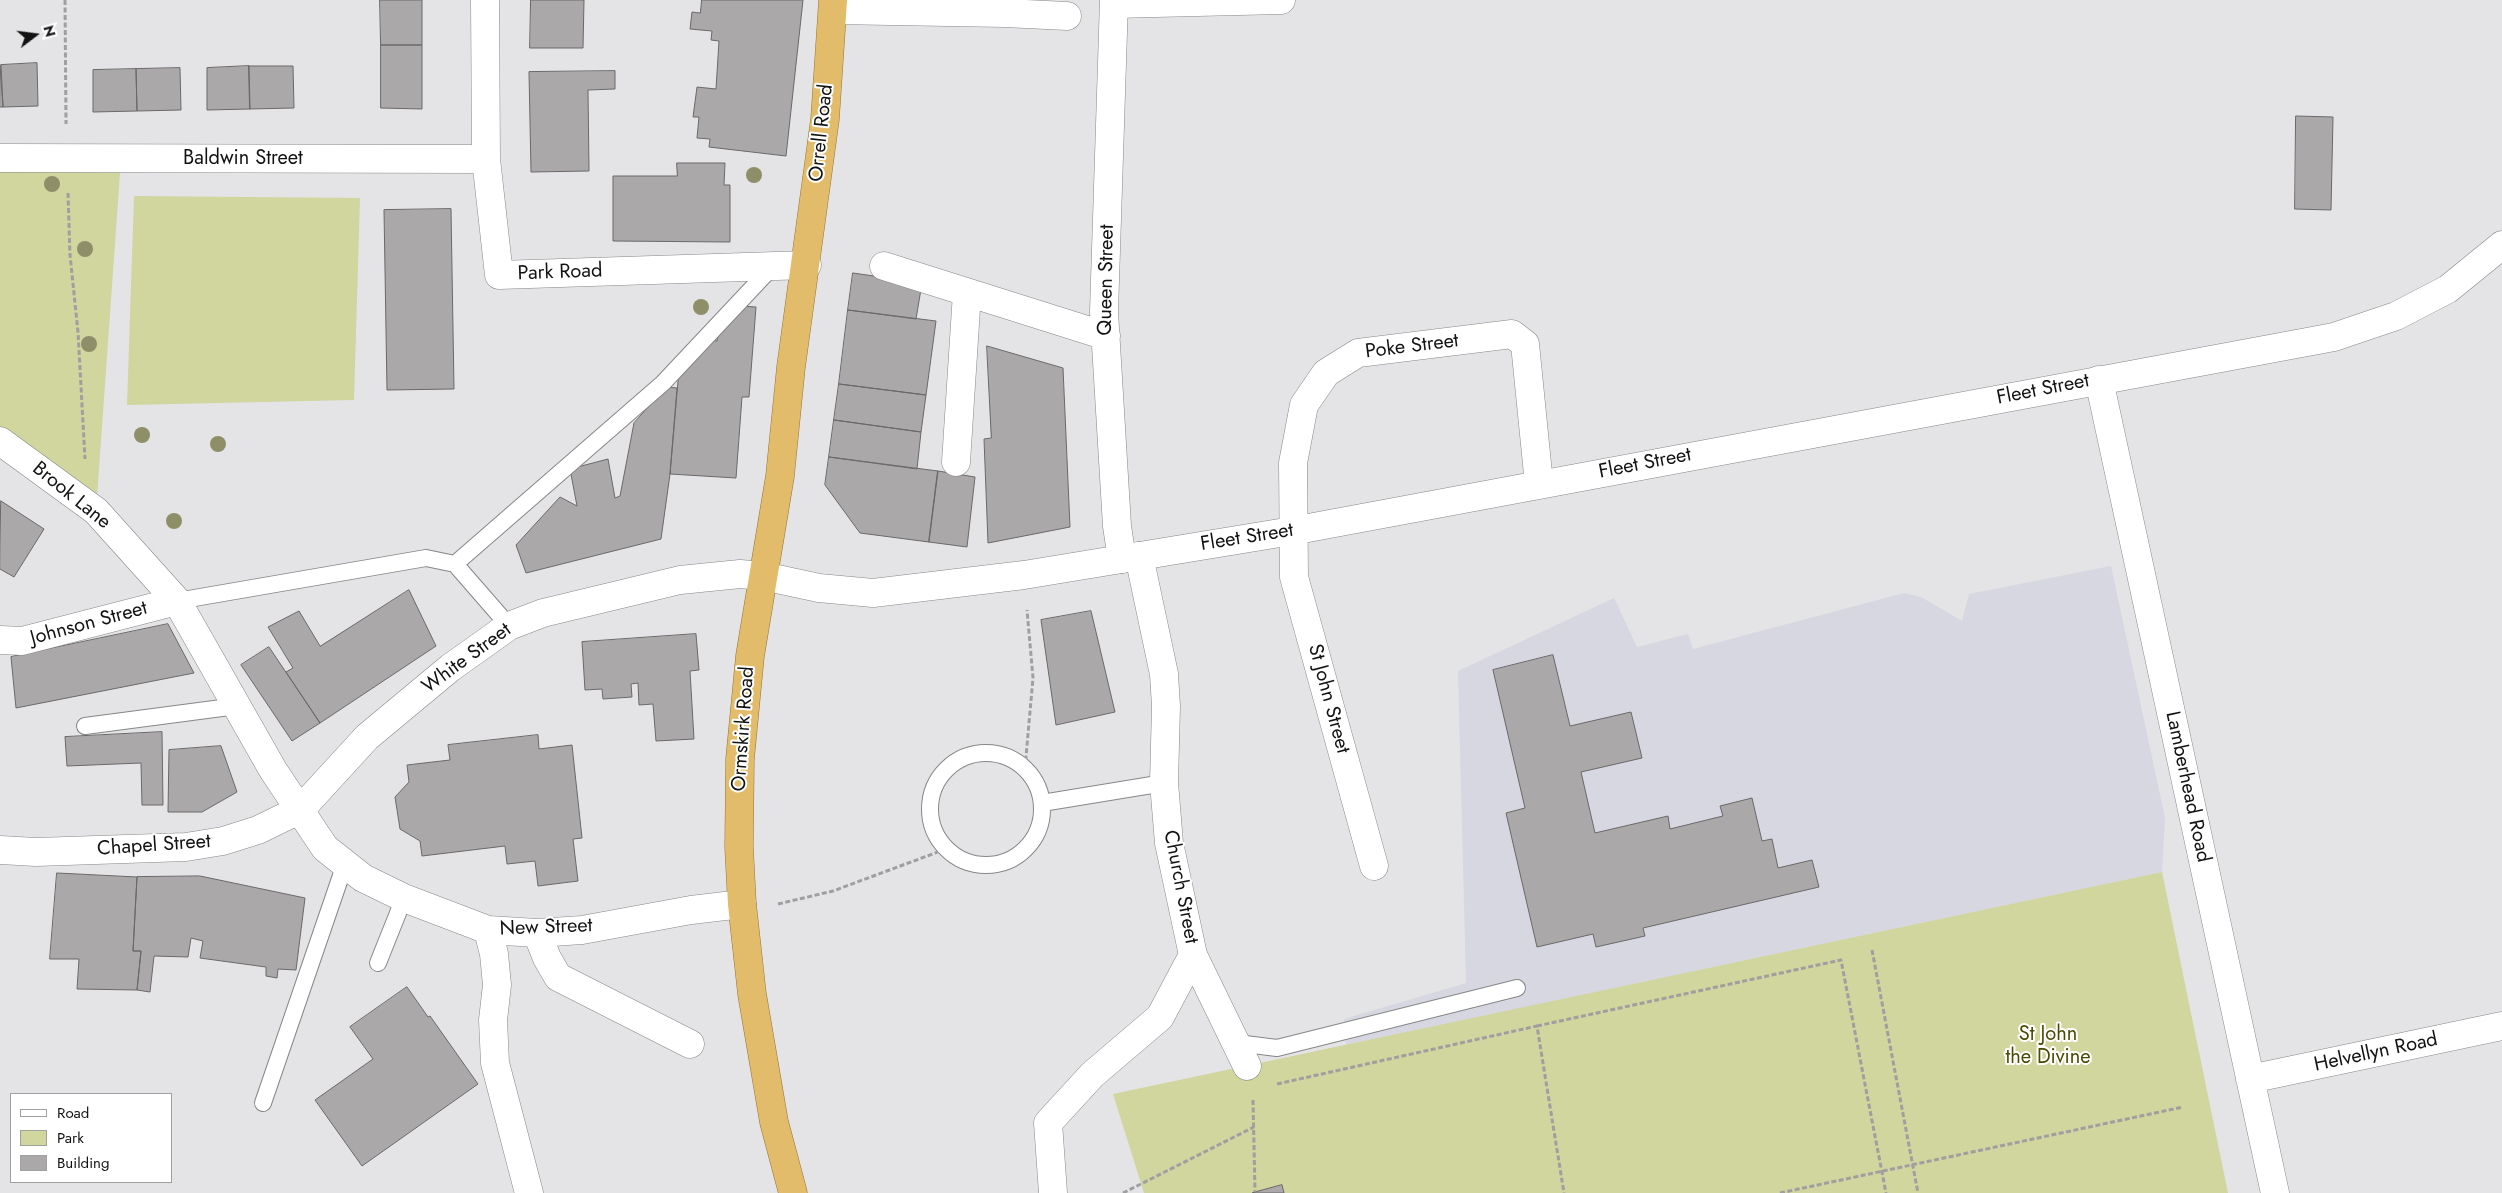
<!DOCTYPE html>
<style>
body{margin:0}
#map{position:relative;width:2502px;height:1193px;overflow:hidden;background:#e4e4e6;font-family:Jost,sans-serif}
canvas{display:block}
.legend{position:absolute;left:10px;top:1093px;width:162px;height:90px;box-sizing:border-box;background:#fff;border:1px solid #a0a0a1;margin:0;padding:6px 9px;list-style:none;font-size:15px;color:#121213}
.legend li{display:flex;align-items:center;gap:10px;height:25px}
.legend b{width:25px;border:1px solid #a0a0a1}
.north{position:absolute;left:10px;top:10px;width:50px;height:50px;-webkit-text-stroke:4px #fff;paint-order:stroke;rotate:75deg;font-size:14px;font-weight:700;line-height:20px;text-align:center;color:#121213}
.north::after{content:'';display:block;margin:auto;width:18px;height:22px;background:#121213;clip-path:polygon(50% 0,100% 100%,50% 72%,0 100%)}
</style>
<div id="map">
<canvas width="2502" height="1193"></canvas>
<ul class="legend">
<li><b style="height:6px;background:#fff"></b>Road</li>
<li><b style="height:14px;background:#d1d59e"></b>Park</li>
<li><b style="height:14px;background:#aaa8a8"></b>Building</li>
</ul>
<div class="north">N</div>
</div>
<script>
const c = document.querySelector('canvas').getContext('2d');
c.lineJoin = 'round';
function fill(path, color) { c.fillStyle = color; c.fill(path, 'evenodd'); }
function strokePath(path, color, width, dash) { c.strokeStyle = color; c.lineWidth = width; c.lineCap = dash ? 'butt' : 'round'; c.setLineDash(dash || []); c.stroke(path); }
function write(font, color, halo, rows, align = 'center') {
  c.font = font + ' Jost,sans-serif'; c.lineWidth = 4; c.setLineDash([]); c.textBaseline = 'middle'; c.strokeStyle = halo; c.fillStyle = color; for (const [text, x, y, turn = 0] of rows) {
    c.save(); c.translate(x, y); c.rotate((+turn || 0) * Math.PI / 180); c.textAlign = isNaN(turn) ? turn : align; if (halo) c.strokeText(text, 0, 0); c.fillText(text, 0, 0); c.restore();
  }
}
fill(new Path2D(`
 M2111,566l54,252 -3,54 -816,173 -2,-26 122,-36 -8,-312 156,-73 23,49 51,-13 5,15 211,-56 17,4 41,24 7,-27z`), '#d6d7e0');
fill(new Path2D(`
 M0,158l121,1 -25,352 -96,-58z
 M134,196l226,2 -6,202 -227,5z
 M2162,872l66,321h-1084l-31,-99z`), '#d1d59e');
const building = new Path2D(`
 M380,0h42v45h-41z
 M531,0h53l-1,48h-53z
 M702,0h101l-17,156 -77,-9 1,-8 -13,-1 2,-21h-6l4,-30 19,2 3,-48 -8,-1 1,-9 -22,-2 2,-17 8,1z
 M381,45h41v64l-41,-1z
 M37,63l1,43 -35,1 -2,-42z
 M0,65l3,42h-3z
 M249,66h44l1,42 -44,1z
 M249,66l1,43 -43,1v-42z
 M180,68l1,42 -44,1 -1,-42z
 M136,69l1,42 -44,1v-42z
 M615,71v18l-27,1 1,81 -58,1 -2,-100z
 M2296,116l37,1 -2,93 -36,-1z
 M677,163h48l-1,22h6v57l-117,-1v-65h64z
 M451,209l3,180 -67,1 -3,-180z
 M853,273l69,10 -6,36 -68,-9z
 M740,306l16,1 -7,90h-7l-6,81 -66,-4 9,-104 29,-30 9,1 2,-12z
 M848,310l88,11 -10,74 -87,-11z
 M987,346l76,22 7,159 -82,16 -4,-104 7,-1z
 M839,384l87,11 -5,37 -87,-12z
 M667,387l10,1 -7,86 -9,65 -135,34 -10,-28 44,-48 17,9 -7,-37 38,-10 7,39 5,-2 14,-73z
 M834,420l87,12 -4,37 -88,-12z
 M829,457l109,14 -9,71 -69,-9 -35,-48z
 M938,471l37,6 -8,70 -38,-5z
 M1,501l43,28 -30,48 -14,-8z
 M409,590l27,56 -116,77 -34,-51 7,-4 -25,-41 31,-16 21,35z
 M1091,611l24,101 -59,13 -15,-105z
 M168,624l26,49 -178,35 -5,-51z
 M696,634l3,36 -9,1 4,68 -38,2 -3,-37 -14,1 -1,-22 -7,1 1,13 -29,2 -1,-10 -17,1 -3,-48z
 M269,647l51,76 -28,18 -51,-76z
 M1553,655l17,71 61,-14 11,46 -61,14 14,61 73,-17 2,13 53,-13 -3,-10 32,-8 10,43 10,-2 6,29 34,-8 7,27 -176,41 2,8 -49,11 -3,-13 -56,13 -31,-134 19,-5 -32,-138z
 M162,732l1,73h-21l-1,-42 -74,3 -2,-29z
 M538,735l1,14 33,-4 10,93 -9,1 5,42 -40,5 -3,-25 -28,3 -2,-18 -83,10 -2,-15 -20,-12 -5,-32 14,-15 -2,-17 43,-5 -2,-15z
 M221,746l16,46 -35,20h-34l1,-62z
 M57,873l80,4 -4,74h8l-4,39 -60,-1 2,-30h-29z
 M200,876l105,22 -9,72 -18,-1 -1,9 -11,-2v-9l-66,-9 3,-17 -12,-3 -3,19 -34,-1 -4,36 -13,-2 4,-39h-8l4,-74z
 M407,987l21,30 2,-1 48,68 -116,82 -47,-66 58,-41 -23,-32z
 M1282,1185l2,8h-32l3,-1z`);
fill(building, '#aaa8a8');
strokePath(building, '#6a6869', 1);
const service = new Path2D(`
 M455,564l208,-181 111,-118
 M177,601l249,-43 29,6 54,62
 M85,726l152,-20
 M930 809a56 56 0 1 1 112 0a56 56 0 1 1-112 0Z
 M1042,803l122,-20
 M378,963l26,-65
 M1237,1043l40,5 240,-60
 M263,1103l82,-239`);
const minor = new Path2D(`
 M485,0l1,159 13,116 308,-10
 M1114,0l-10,312 13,214 5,33
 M1114,4l167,-4
 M833,10l172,3 62,3
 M0,158l486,1
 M884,266l222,70
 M2099,380l176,813
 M0,441l96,70 81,90 96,169 52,78 38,30 41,20 84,32 49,3 45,-3 109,-20 51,-6
 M956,462l11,-169
 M0,640l22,1 155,-40
 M0,850l36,2 150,-5 37,-6 35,-11 43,-21 66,-72 83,-69 59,-42 34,-13 137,-33 60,-6 23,2
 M1374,866l-80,-289 -1,-114 11,-58 22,-32 32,-20 154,-19 13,10 14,140
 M488,930l6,24 3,31 -4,35 2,43 34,130
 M537,933l10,25 11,19 132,67
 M1193,955l54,111
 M2250,1079l252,-53
 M1053,1193l-5,-70 44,-48 68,-58 33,-62 -24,-112 -5,-60 2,-77 -2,-32 -25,-118`);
const tertiary = new Path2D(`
 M763,576l56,12 54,5 151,-18 268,-44 1042,-194 62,-21 52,-27 54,-44`);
const trunk = new Path2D(`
 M793,1193l-19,-71 -22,-128 -10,-90 -3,-57 1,-88 10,-103 30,-180 11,-109 34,-248 8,-119`);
strokePath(service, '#868788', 18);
strokePath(minor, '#868788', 29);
strokePath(tertiary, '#868788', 29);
strokePath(trunk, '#957533', 29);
strokePath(new Path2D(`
 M65,0l1,124
 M68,193l2,62 8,77 7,127
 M1025,768l8,-90 -6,-68
 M778,904l55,-13 113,-42
 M1872,950l46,243
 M1537,1026l304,-66 45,233
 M1277,1084l260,-58 27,167
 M1253,1100l2,92
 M1123,1193l131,-66
 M1780,1193l403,-86`), '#9f9fa0', 3, [5, 2.5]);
strokePath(service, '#fff', 16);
strokePath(minor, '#fff', 28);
strokePath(tertiary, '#fff', 28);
strokePath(trunk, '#e2bc6a', 28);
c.fillStyle = '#8e8f68';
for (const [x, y] of [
 [754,175],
 [52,184],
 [85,249],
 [701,307],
 [89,344],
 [142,435],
 [218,444],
 [174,521]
]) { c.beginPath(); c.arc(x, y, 8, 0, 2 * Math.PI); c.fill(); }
write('20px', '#121213', '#fff', [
 ["Orrell Road",822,133,-84],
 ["Baldwin Street",243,159],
 ["Park Road",560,273,-2],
 ["Queen Street",1107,280,-89],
 ["Poke Street",1412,347,-7],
 ["Fleet Street",2043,390,-11],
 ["Fleet Street",1645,464,-11],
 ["Brook Lane",71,496,39],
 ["Fleet Street",1247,538,-9],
 ["Johnson Street",89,624,-15],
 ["White Street",467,659,-36],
 ["St John Street",1328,699,75],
 ["Ormskirk Road",744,729,-86],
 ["Lamberhead Road",2187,787,78],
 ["Chapel Street",154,846,-4],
 ["Church Street",1180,887,79],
 ["New Street",546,928,-2],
 ["Helvellyn Road",2376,1053,-12]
]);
write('20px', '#484a00', '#fff', [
 ["St John",2048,1035],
 ["the Divine",2048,1058]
]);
</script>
